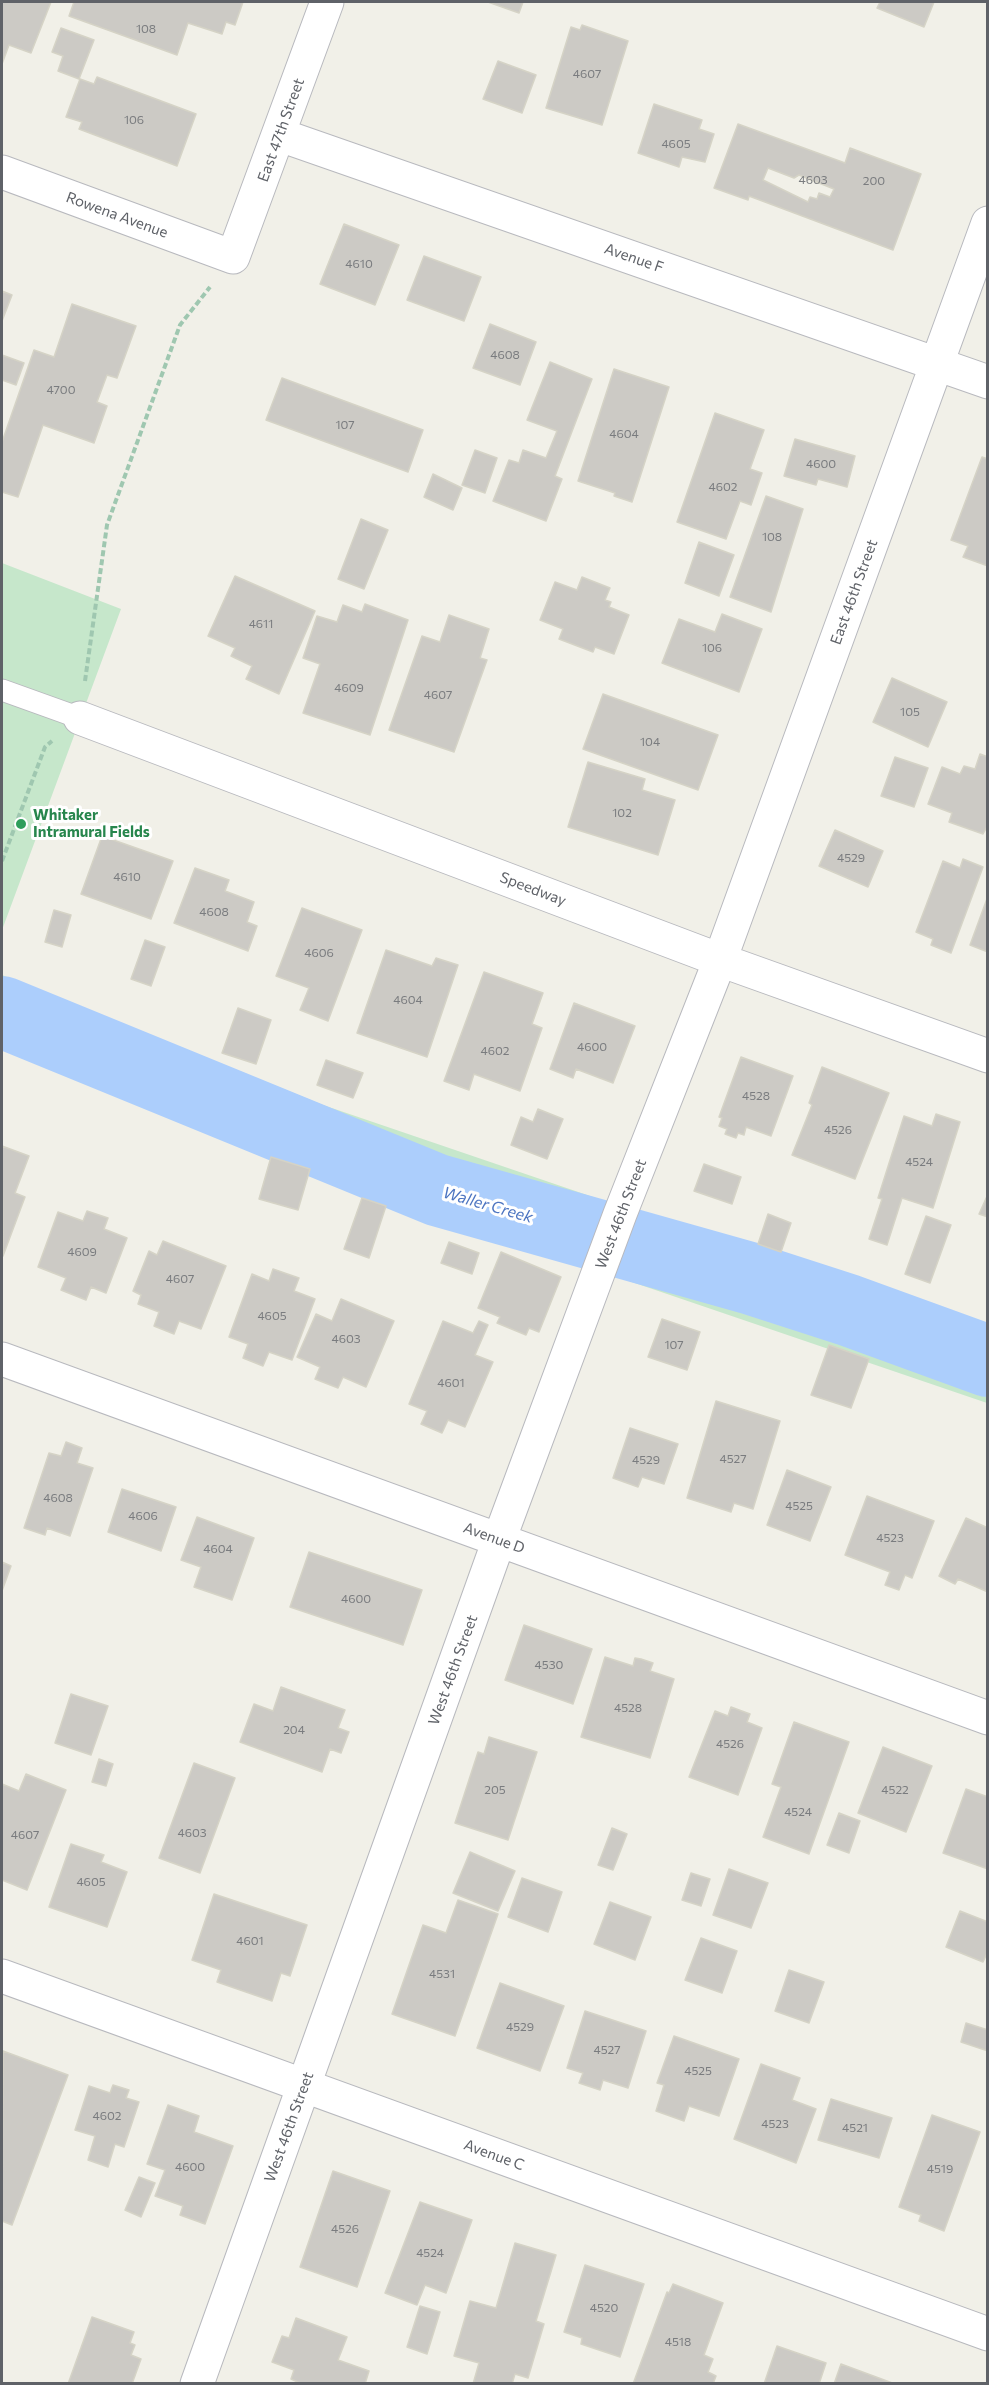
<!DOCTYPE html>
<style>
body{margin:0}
#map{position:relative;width:989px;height:2385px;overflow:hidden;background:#f1f0e8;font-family:Commissioner,sans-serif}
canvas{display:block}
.frame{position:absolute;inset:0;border:3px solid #5f6268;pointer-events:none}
</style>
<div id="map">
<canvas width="989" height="2385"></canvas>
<div class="frame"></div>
</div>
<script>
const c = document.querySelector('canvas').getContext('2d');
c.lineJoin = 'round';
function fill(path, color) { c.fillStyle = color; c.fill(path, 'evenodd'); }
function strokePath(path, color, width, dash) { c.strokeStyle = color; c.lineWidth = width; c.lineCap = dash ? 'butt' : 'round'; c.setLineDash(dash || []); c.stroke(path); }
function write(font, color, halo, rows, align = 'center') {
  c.font = font + ' Commissioner,sans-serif'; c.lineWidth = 6; c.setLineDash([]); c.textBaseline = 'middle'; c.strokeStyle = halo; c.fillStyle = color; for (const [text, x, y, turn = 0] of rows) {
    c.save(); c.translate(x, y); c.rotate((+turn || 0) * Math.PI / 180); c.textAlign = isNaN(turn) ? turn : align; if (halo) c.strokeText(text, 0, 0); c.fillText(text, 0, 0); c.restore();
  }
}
fill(new Path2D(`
 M2,563l119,46 -119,321z
 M2,975l321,130 270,92 -20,64 -236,-88 -335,-133z
 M649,1216l338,112v75l-361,-123z`), '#c6e7cb');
strokePath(new Path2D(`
 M2,1012l435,178 312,88 99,32 140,51`), '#accefc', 72);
const building = new Path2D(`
 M2,2h49l-20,51 -22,-8 -7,19z
 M74,2h169l-8,23 -9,-3 -4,12 -34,-11 -11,32 -108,-39z
 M488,2h35l-4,11z
 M880,2h54l-10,25 -47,-19z
 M582,25l46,16 -26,84 -56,-17 25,-81 9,3z
 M61,28l33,12 -15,39 -21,-8 5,-15 -11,-4z
 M498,61l38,14 -14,38 -39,-14z
 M97,77l99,37 -19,52 -98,-37 3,-7 -16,-5 14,-38 14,5z
 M654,104l48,16 -3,9 15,5 -9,28 -23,-5 -3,10 -41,-14z
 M738,124l107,39 5,-15 71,26 -28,76 -144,-54 -1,4 -34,-12zM768,168l26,10 5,-3 35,14 -4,8 -11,-4 -2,6 -7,-2 -2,5 -45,-22z
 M344,224l55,21 -24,60 -55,-21z
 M424,256l57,21 -17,44 -57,-21z
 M2,291l10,4 -10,26z
 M72,304l64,22 -19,52 -10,-3 -10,27 10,4 -13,37 -51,-18 -25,72 -16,-5v-50l32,-92 20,7z
 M490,324l46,18 -16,43 -47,-17z
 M2,355l22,8 -8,22 -14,-5z
 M550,362l42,17 -37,97 7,3 -16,42 -53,-20 16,-41 10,3 4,-13 23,8 11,-27 -30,-11z
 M614,369l55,18 -37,115 -18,-6 1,-3 -37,-12z
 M282,378l141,52 -15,42 -142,-52z
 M715,413l49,17 -14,39 12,4 -11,32 -11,-4 -14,38 -49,-17z
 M795,439l60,17 -8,31 -29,-8 -2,6 -32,-9z
 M475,450l22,8 -12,35 -23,-8z
 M982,457l6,2v107l-25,-9 5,-11 -17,-6z
 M433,474l29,14 -9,22 -29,-13z
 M766,496l37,13 -32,103 -41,-15z
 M361,519l27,11 -24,59 -26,-10z
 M699,542l35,13 -15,41 -34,-13z
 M235,576l80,35 -36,83 -33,-15 6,-13 -21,-10 4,-8 -27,-12z
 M582,577l28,11 -5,12 6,2 -2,5 20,8 -15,39 -19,-7 -2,5 -34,-13 4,-10 -23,-9 15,-38 22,8z
 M365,604l43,16 -38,115 -67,-22 17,-49 -17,-6 14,-42 20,6 6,-17 19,7z
 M722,614l40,15 -23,63 -77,-29 17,-44 36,13z
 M449,615l40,14 -9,29 7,2 -33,92 -65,-22 33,-94 18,6z
 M892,678l55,24 -19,45 -55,-25z
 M603,694l115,41 -20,55 -115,-41z
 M980,754l8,3v68l-5,9 -34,-12 3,-9 -24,-9 14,-37 18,7 4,-8 11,3z
 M895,757l33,11 -14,39 -33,-11z
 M588,762l57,17 -3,11 33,10 -17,55 -90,-28z
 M835,830l48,21 -15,36 -49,-21z
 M102,836l71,25 -22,58 -70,-25z
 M963,859l20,8 -32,86 -20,-8 2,-6 -17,-7 27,-71 17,7z
 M195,868l34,12 -4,11 29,11 -7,20 10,4 -9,25 -74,-28z
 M988,896v56l-18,-7z
 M302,908l60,22 -34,91 -28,-11 9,-22 -33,-12z
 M54,910l17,5 -9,32 -17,-5z
 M145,940l20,7 -14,39 -20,-7z
 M386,950l46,16 4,-8 22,7 -31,92 -70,-24z
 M484,972l59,21 -11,31 10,4 -22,63 -46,-17 -5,16 -25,-9z
 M574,1003l61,23 -22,57 -37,-14 -3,9 -23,-9z
 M238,1008l33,12 -15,44 -34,-11z
 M741,1057l52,19 -22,60 -25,-9 -2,8 -6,-2 -2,5 -11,-4 2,-5 -8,-3 3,-8 -3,-1z
 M326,1060l37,13 -10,25 -36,-13z
 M822,1067l67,26 -34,86 -63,-24 20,-50 -3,-2z
 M538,1109l25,10 -16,40 -36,-14 10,-28 12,5z
 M936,1114l24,8 -27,86 -31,-10 -15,47 -18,-6 13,-40 -4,-1 26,-82 28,10z
 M2,1146l27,10 -14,37 10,4 -22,59z
 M271,1157l39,12 -12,41 -39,-11z
 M704,1164l37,13 -9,27 -38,-13z
 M988,1194v23l-9,-3z
 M362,1198l24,8 -17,52 -25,-9z
 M87,1211l21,7 -4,11 23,9 -21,55 -15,-6 -5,13 -25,-10 5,-12 -28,-11 20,-55 25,9z
 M768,1214l23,9 -10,29 -23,-8z
 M926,1216l25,9 -21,58 -25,-9z
 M163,1241l63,25 -25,63 -22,-8 -5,13 -20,-8 5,-14 -21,-8 3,-9 -8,-4 16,-40 8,4z
 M449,1242l30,11 -7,21 -31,-11z
 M501,1252l60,25 -22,55 -10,-4 -3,7 -29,-12 3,-6 -22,-9z
 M273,1269l26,9 -5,13 21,8 -23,61 -23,-8 -6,14 -20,-8 5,-14 -19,-7 23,-63 17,7z
 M341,1299l53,22 -28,66 -23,-10 -5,11 -23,-9 5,-12 -23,-10 19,-43 16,7z
 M662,1319l38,13 -13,38 -39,-13z
 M443,1321l30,12 6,-12 9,4 -13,30 18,7 -28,65 -17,-7 -6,13 -21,-9 6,-13 -18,-7z
 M829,1345l40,14 -18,49 -40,-13z
 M716,1401l64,20 -27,88 -19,-6 -3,9 -44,-14z
 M630,1428l48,16 -14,40 -22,-7 -4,10 -25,-9z
 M66,1442l16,6 -5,15 16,5 -23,68 -23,-8 -2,7 -21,-7 25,-75 12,3z
 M787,1470l44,17 -21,54 -43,-16z
 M122,1489l54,18 -15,44 -53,-19z
 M867,1496l67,25 -22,57 -7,-3 -6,15 -14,-5 5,-13 -45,-17z
 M197,1517l57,21 -22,62 -38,-13 7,-20 -20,-7z
 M966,1518l22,10v64l-30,-13 -3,5 -16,-8z
 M309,1552l113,38 -19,55 -113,-38z
 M2,1562l9,4 -9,25z
 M524,1625l68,24 -19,55 -68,-24z
 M605,1657l28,9 2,-8 6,1 12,4 -3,8 24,8 -24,79 -69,-21z
 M281,1687l64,23 -7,18 11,4 -8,21 -11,-4 -8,23 -82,-30 14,-38 19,7z
 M71,1694l37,12 -17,49 -36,-12z
 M731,1707l19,7 -3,8 15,6 -24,67 -49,-18 26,-66 13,5z
 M794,1722l55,20 -40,112 -46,-17 18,-50 -9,-3z
 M489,1737l48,15 -29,88 -53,-17 23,-71 6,2z
 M883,1747l49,19 -26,66 -48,-19z
 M99,1759l14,5 -7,22 -14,-4z
 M194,1763l41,15 -35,95 -41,-15z
 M26,1774l40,16 -39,100 -25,-10v-96l17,7z
 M966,1789l22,8v72l-45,-16z
 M839,1813l21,8 -11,32 -22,-8z
 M612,1828l15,6 -14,36 -15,-5z
 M71,1844l33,11 -3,7 26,10 -20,55 -58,-20z
 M470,1852l45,19 -17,40 -45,-18z
 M729,1869l39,14 -17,45 -38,-13z
 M691,1873l19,6 -9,27 -19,-6z
 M522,1878l40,14 -14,40 -40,-15z
 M214,1894l93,31 -17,51 -9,-3 -9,28 -55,-19 4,-12 -29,-10z
 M458,1900l40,14 -43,122 -63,-22 31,-89 23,8z
 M610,1902l41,15 -16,43 -41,-16z
 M960,1911l28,11v29l-5,11 -37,-15z
 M701,1938l36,13 -15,42 -37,-13z
 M789,1970l35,12 -15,41 -34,-12z
 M500,1983l64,23 -24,65 -63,-23z
 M585,2011l61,20 -18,57 -25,-8 -3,10 -21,-7 4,-10 -16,-5z
 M966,2023l22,7v21l-27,-9z
 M674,2036l65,23 -20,57 -30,-10 -5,15 -28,-10 8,-26 -7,-2z
 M3,2051l65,24 -56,150 -10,-4z
 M761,2064l39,14 -8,22 24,9 -20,54 -62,-24z
 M113,2085l16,5 -3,8 13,4 -15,45 -9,-3 -7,23 -20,-7 7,-24 -20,-6 14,-44 21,7z
 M831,2099l61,19 -13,40 -61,-18z
 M168,2105l31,11 -5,16 39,14 -28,78 -25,-9 3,-9 -28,-10 10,-26 -18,-6z
 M932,2115l48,17 -36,99 -25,-10 2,-6 -22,-8z
 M333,2171l57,20 -33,96 -57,-20z
 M139,2177l16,6 -14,34 -16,-7z
 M420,2202l52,18 -26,73 -21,-8 -8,20 -32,-12z
 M515,2243l41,12 -20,66 8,3 -16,54 -13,-4 -3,10h-39l6,-21 -25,-7 16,-55 26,7z
 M585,2265l59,19 -24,73 -39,-13 1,-6 -18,-6z
 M673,2284l50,19 -19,52 9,4 -5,13 8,4 -3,8h-80l34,-92 2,1z
 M420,2306l20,6 -13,42 -20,-7z
 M92,2317l42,15 -4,11 5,2 -4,10 10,4 -9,25h-64z
 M296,2318l51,19 -9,23 31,11 -4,13h-63l-11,-5 3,-9 -22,-8 10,-26 7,2z
 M777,2346l49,17 -7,21h-55z
 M841,2364l54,20h-61z`);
fill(building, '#cccac5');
strokePath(building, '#d5d3c6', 1.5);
const service = new Path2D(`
 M2,690l78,28`);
const minor = new Path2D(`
 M280,135l708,247
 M2,172l231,85 94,-255
 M80,718l640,242 268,96
 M2,1359l986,359
 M2,1976l986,358
 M197,2384l302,-844 121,-326 100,-254 268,-737`);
strokePath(service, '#b8b9be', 23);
strokePath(minor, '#b8b9be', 35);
strokePath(new Path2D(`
 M85,681l22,-156 73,-200 30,-38
 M2,861l43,-114 7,-6`), '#9fc7b0', 4, [6, 3]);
strokePath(service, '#fff', 21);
strokePath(minor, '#fff', 33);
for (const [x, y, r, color] of [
 [21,824,6,"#2e9e5b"]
]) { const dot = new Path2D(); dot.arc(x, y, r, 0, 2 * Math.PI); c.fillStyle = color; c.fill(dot); strokePath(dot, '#fff', 2); }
write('12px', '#7a7c7f', null, [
 ["108",146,29],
 ["4607",587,74],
 ["106",134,120],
 ["4605",676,144],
 ["4603",813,180],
 ["200",874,181],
 ["4610",359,264],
 ["4608",505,355],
 ["4700",61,390],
 ["107",345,425],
 ["4604",624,434],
 ["4600",821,464],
 ["4602",723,487],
 ["108",772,537],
 ["4611",261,624],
 ["106",712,648],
 ["4609",349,688],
 ["4607",438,695],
 ["105",910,712],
 ["104",650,742],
 ["102",622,813],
 ["4529",851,858],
 ["4610",127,877],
 ["4608",214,912],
 ["4606",319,953],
 ["4604",408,1000],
 ["4600",592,1047],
 ["4602",495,1051],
 ["4528",756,1096],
 ["4526",838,1130],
 ["4524",919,1162],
 ["4609",82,1252],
 ["4607",180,1279],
 ["4605",272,1316],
 ["4603",346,1339],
 ["107",674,1345],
 ["4601",451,1383],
 ["4527",733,1459],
 ["4529",646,1460],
 ["4608",58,1498],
 ["4525",799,1506],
 ["4606",143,1516],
 ["4523",890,1538],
 ["4604",218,1549],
 ["4600",356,1599],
 ["4530",549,1665],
 ["4528",628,1708],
 ["204",294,1730],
 ["4526",730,1744],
 ["205",495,1790],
 ["4522",895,1790],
 ["4524",798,1812],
 ["4603",192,1833],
 ["4607",25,1835],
 ["4605",91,1882],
 ["4601",250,1941],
 ["4531",442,1974],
 ["4529",520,2027],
 ["4527",607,2050],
 ["4525",698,2071],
 ["4602",107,2116],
 ["4523",775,2124],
 ["4521",855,2128],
 ["4600",190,2167],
 ["4519",940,2169],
 ["4526",345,2229],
 ["4524",430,2253],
 ["4520",604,2308],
 ["4518",678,2342]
]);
write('15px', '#5f6268', '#fff', [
 ["East 47th Street",281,130,-70],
 ["Rowena Avenue",117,215,20],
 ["Avenue F",634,258,19],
 ["East 46th Street",854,592,-70],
 ["Speedway",533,889,21],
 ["West 46th Street",621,1214,-69],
 ["Avenue D",494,1538,20],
 ["West 46th Street",453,1670,-70],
 ["West 46th Street",289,2127,-70],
 ["Avenue C",494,2155,20]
]);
write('bold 15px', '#27864d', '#fff', [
 ["Whitaker",33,815],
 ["Intramural Fields",33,832]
], 'left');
write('italic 16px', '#4d75c1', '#fff', [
 ["Waller Creek",488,1205,16]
]);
</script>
